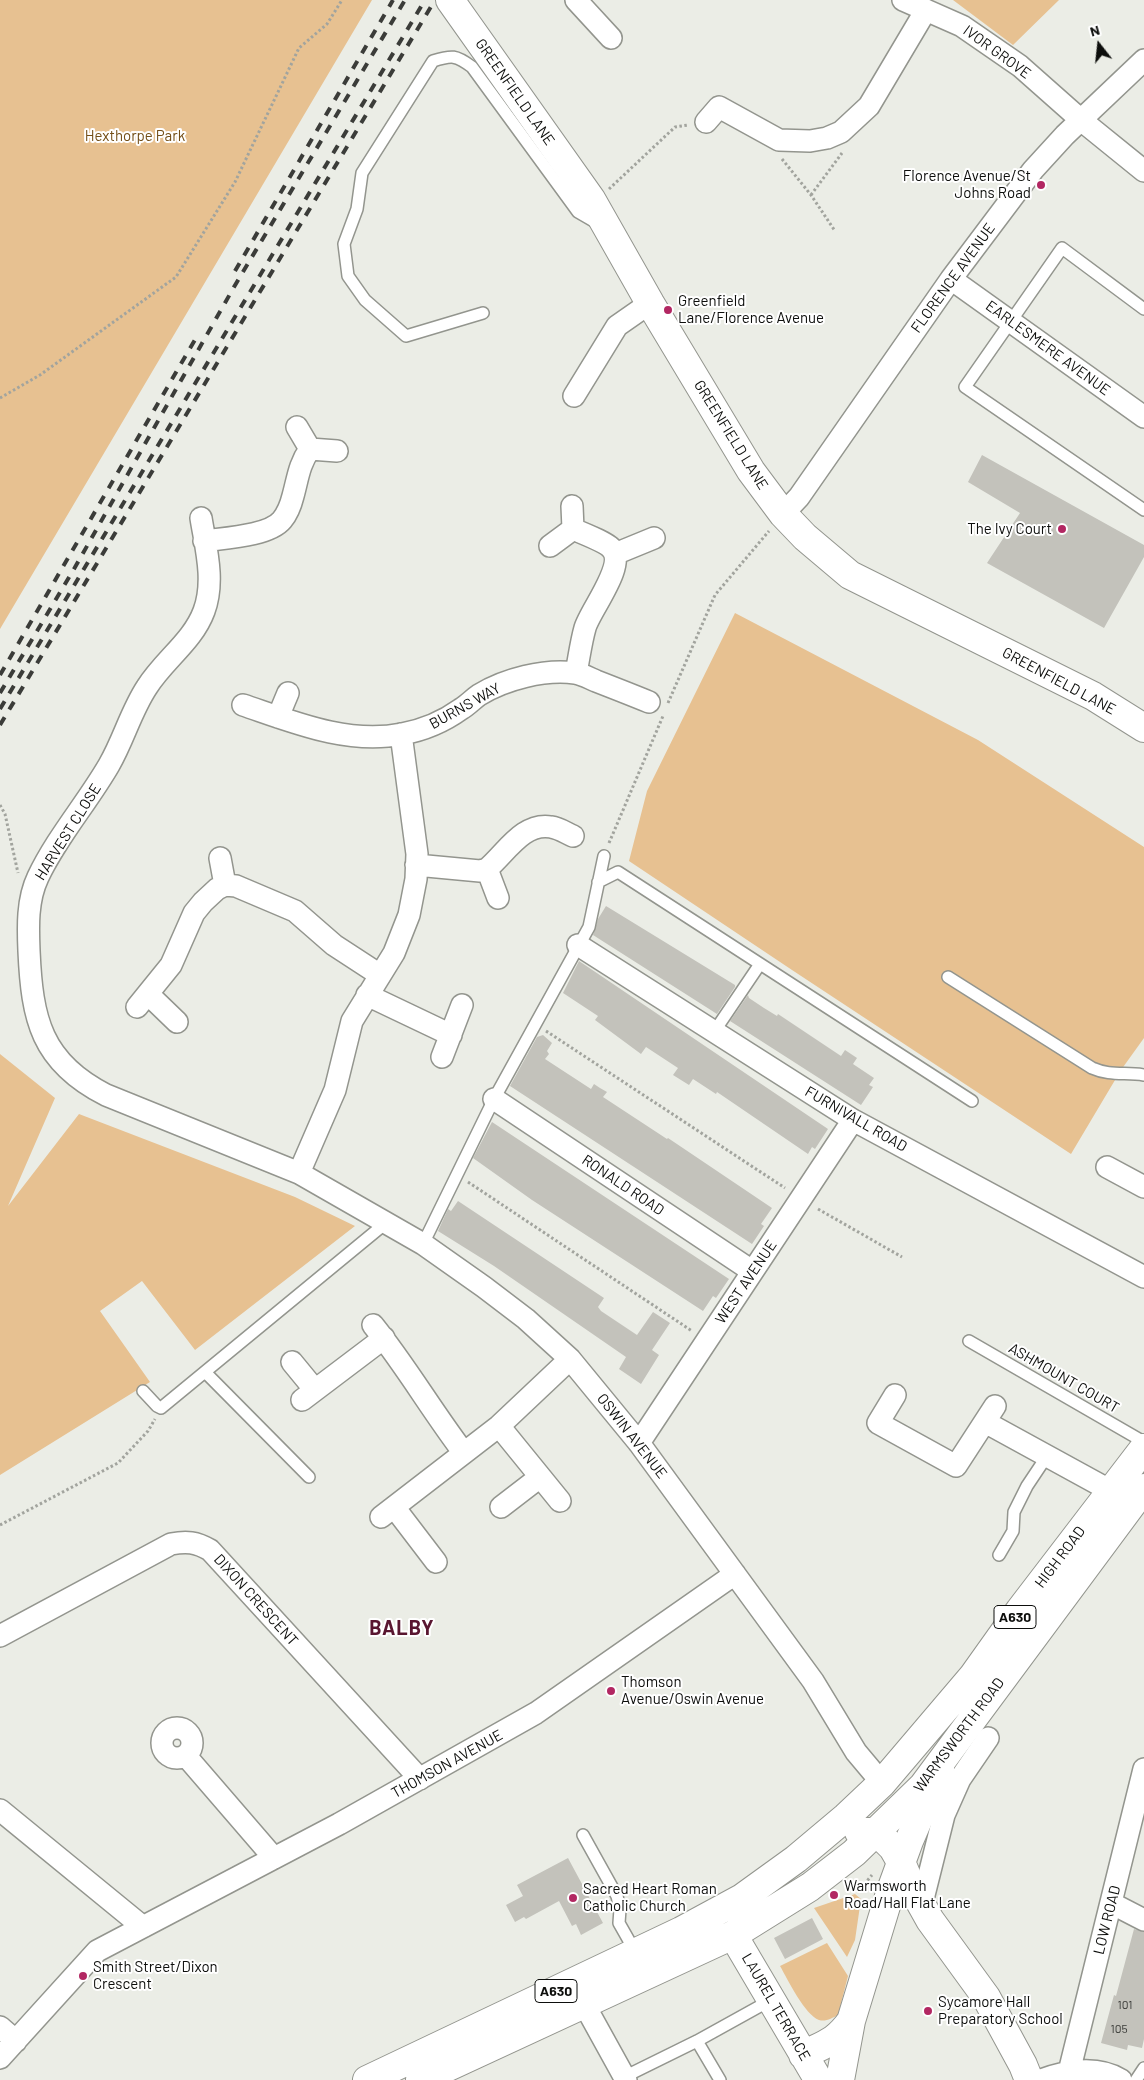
<!DOCTYPE html>
<style>
body{margin:0}
#map{position:relative;width:1144px;height:2080px;overflow:hidden;background:#ebede6;font-family:Barlow,sans-serif}
canvas{display:block}
.north{position:absolute;left:1074px;top:20px;width:50px;height:50px;-webkit-text-stroke:4px #fff;paint-order:stroke;rotate:344deg;font-size:14px;font-weight:700;line-height:20px;text-align:center;color:#0d0e0c}
.north::after{content:'';display:block;margin:auto;width:18px;height:22px;background:#0d0e0c;clip-path:polygon(50% 0,100% 100%,50% 72%,0 100%)}
</style>
<div id="map">
<canvas width="1144" height="2080"></canvas>
<div class="north">N</div>
</div>
<script>
const c = document.querySelector('canvas').getContext('2d');
c.lineJoin = 'round';
function fill(path, color) { c.fillStyle = color; c.fill(path, 'evenodd'); }
function strokePath(path, color, width, dash) { c.strokeStyle = color; c.lineWidth = width; c.lineCap = dash ? 'butt' : 'round'; c.setLineDash(dash || []); c.stroke(path); }
function write(font, color, halo, rows, align = 'center') {
  c.font = font + ' Barlow,sans-serif'; c.lineWidth = 4; c.setLineDash([]); c.textBaseline = 'middle'; c.strokeStyle = halo; c.fillStyle = color; for (const [text, x, y, turn = 0] of rows) {
    c.save(); c.translate(x, y); c.rotate((+turn || 0) * Math.PI / 180); c.textAlign = isNaN(turn) ? turn : align; if (halo) c.strokeText(text, 0, 0); c.fillText(text, 0, 0); c.restore();
  }
}
fill(new Path2D(`
 M0,0h372l-372,629z
 M953,0h106l-46,45z
 M735,613l243,127 166,107v191l-23,32 -50,84 -279,-184 -163,-109 18,-70z
 M0,1054l55,44 -47,108 71,-92 216,83 60,29 -160,124 -53,-69 -42,30 50,71 -150,93z
 M855,1894l6,5 -6,41 -8,17 -33,-49z
 M827,1943l21,33 -10,39c-6,3 -12,7 -19,5 -14,-5 -31,-40 -39,-54z`), '#e7c191');
fill(new Path2D(`
 M982,455l162,90v12l-40,71 -117,-65 33,-50 -52,-31z
 M606,906l129,79v2l-18,27 -124,-79 5,-16z
 M579,961l249,168 -13,20 -3,-2 -4,7 -91,-62 -1,2 -23,-15 -4,6 -16,-10 5,-7 -32,-21 -5,7 -46,-34 3,-4 -35,-23z
 M748,995l1,3 15,10 13,8 1,-2 63,42 4,-6 12,8 -4,6 21,14 -5,7 4,2 -12,18 -131,-84z
 M543,1035l9,8 -5,8 2,3 -4,5 46,30 3,-5 6,4 7,4 -4,5 64,42 1,-1 104,70 -11,16 3,2 -12,18 -242,-158 27,-49z
 M492,1122l237,157 -13,19 -3,-2 -10,15 -171,-111 -59,-42z
 M458,1201l146,97 -6,9 3,4 36,24 16,-23 17,11 -18,27 7,5 -18,29 -22,-15 7,-12 -132,-91 -56,-35 10,-22 3,2z
 M568,1858l35,65 -22,12 -5,-11 -4,2 -13,-25 -33,18 -2,-2 -9,5 -9,-17 17,-9 -6,-11z
 M812,1918l11,21 -38,20 -11,-21z
 M1134,1929l10,3v107l-2,9 -14,-3 -1,5 -26,-7 13,-48 2,1z`), '#c3c2bb');
const service = new Path2D(`
 M1144,309l-82,-61 -97,139 179,123
 M483,313l-77,23 -41,-36 -17,-24 -4,-32 13,-35 5,-36 71,-112c19,-6 23,-6 39,6l106,145 19,11
 M598,882l20,-10 354,229
 M948,977l144,91c18,8 33,4 52,7
 M714,1032l46,-68
 M423,1244l71,-145 95,-172 15,-71
 M969,1341l175,101
 M205,1372l104,105
 M143,1391l14,15 4,2 226,-186
 M999,1555l14,-24 1,-19 13,-26 20,-30
 M583,1835l34,61 3,13 -1,14 17,30
 M697,2041l23,39
 M622,2078l75,-37 74,-41
 M1136,2080l8,-12`);
const minor = new Path2D(`
 M576,0l35,38
 M903,0l59,26 58,40 61,54 63,51
 M706,122l13,-15 60,33 31,1 17,-3 14,-6 28,-26 57,-96
 M951,279l193,138
 M574,396l43,-70 33,-23
 M297,427l13,22 27,2
 M783,514l16,-17 152,-218 82,-109 32,-35 79,-75
 M201,518c5,31 14,63 3,93 -11,30 -40,49 -57,76 -16,24 -23,52 -38,78 -22,38 -52,72 -71,112 -11,23 -10,50 -9,74 3,68 12,111 77,144l193,78 124,71 61,43 42,32 44,40 69,84 174,238 43,71 26,31
 M573,529c9,4 33,13 38,19 17,16 -21,62 -26,80 -4,14 -6,30 -9,45
 M204,541c20,-3 65,-5 78,-21 5,-6 9,-16 11,-24 5,-18 6,-32 17,-47
 M550,546l23,-17 -1,-23
 M615,554l39,-16
 M243,705c50,17 105,40 159,29 22,-4 41,-12 59,-25 7,-4 12,-10 18,-14 26,-16 65,-26 96,-22 7,1 14,5 21,8 18,7 36,14 53,21
 M278,717l10,-24
 M220,858l5,27
 M416,865l64,6 7,-2c19,-16 36,-47 64,-42 8,1 15,6 22,9
 M487,869l11,29
 M578,945l275,175 291,157
 M148,994l29,28
 M367,995l84,40
 M137,1007l34,-42 23,-52 9,-11 14,-13 8,-4 11,1 59,25 39,34 46,30
 M442,1057l20,-52
 M494,1099l258,172
 M1107,1167l37,20
 M299,1173l36,-83 17,-69 42,-68 15,-38 7,-36 1,-25 -16,-120
 M373,1325c33,41 59,86 91,128
 M292,1362l23,28
 M895,1395l-17,28 78,43 39,-60
 M302,1400l82,-62
 M985,1422l126,69
 M499,1426l61,75
 M639,1443l214,-323
 M394,1507l42,55
 M501,1507l39,-30
 M381,1517l118,-91 71,-67
 M0,1636l171,-92c16,-3 25,-2 39,6l210,229
 M162 1743a15 15 0 1 1 30 0a15 15 0 1 1-30 0Z
 M186,1756l88,102
 M0,1810l143,117
 M922,1903l22,-88 16,-36 28,-41
 M1111,1903l33,17
 M584,2004l42,76
 M0,2027l16,14
 M0,2058l97,-107 242,-127 197,-111 199,-139
 M1069,2072l75,-303
 M1041,2080c24,-9 56,-15 80,0`);
const tertiary = new Path2D(`
 M450,0l141,199 59,104 101,168 32,43 22,23 45,38 243,121 51,32
 M901,1862l10,24 19,34 56,77 37,68 6,15
 M733,1935l82,139 2,6
 M803,2055c22,-11 33,-13 48,-34
 M840,2080l11,-59 39,-128 19,-52 31,-72`);
const primary = new Path2D(`
 M859,1832h18l16,16 8,14
 M367,2080l314,-149 61,-33 54,-39 50,-42 36,-34 91,-107 47,-66 124,-162
 M420,2080l313,-145 77,-48 44,-34 69,-67 221,-298`);
strokePath(service, '#93958e', 14);
strokePath(minor, '#93958e', 24);
strokePath(tertiary, '#93958e', 30);
strokePath(primary, '#93958e', 30);
strokePath(new Path2D(`
 M782,159l29,36 24,36
 M609,189l66,-62 13,-2
 M811,195l31,-42
 M0,398l40,-23 136,-98 59,-95 64,-134 28,-24 15,-24
 M668,703l47,-108 54,-64
 M0,805l5,9 13,59
 M609,843l54,-127
 M546,1031l239,157
 M468,1182l224,149
 M818,1209l84,48
 M0,1525l118,-62 30,-32 7,-12
 M861,1888l11,-13`), '#a2a49e', 3, [2.5, 2.5]);
strokePath(service, '#fff', 11);
strokePath(minor, '#fff', 21);
strokePath(tertiary, '#fff', 28);
strokePath(primary, '#fff', 28);
strokePath(new Path2D(`
 M235,271l158,-271
 M0,675l196,-337
 M0,693l74,-124 160,-282 171,-287
 M0,709l425,-709
 M0,725l435,-725`), '#3b3c39', 4, [9, 9]);
for (const [x, y, r, color] of [
 [1041,185,5,"#b22762"],
 [668,310,5,"#b22762"],
 [1062,529,5,"#b22762"],
 [611,1691,5,"#b22762"],
 [834,1895,5,"#b22762"],
 [573,1898,5,"#b22762"],
 [83,1976,5,"#b22762"],
 [928,2011,5,"#b22762"]
]) { const dot = new Path2D(); dot.arc(x, y, r, 0, 2 * Math.PI); c.fillStyle = color; c.fill(dot); strokePath(dot, '#fff', 2); }
write('12px', '#3a3b38', null, [
 ["101",1125,2005],
 ["105",1119,2029]
]);
for (const [x, y, w] of [
 [1015,1617,42],
 [556,1991,42]
]) { const box = new Path2D(); box.roundRect(x - w / 2, y - 11.5, w, 23, 4); c.fillStyle = '#fff'; c.fill(box); strokePath(box, '#0d0e0c', 1); }
write('bold 14px', '#0d0e0c', null, [
 ["A630",1015,1617],
 ["A630",556,1991]
]);
write('15px', '#0d0e0c', '#fff', [
 ["IVOR GROVE",997,52,36],
 ["GREENFIELD LANE",515,92,55],
 ["FLORENCE AVENUE",953,278,-54],
 ["EARLESMERE AVENUE",1048,348,36],
 ["GREENFIELD LANE",731,435,58],
 ["GREENFIELD LANE",1059,681,28],
 ["BURNS WAY",465,706,-29],
 ["HARVEST CLOSE",68,832,-58],
 ["FURNIVALL ROAD",856,1119,30],
 ["RONALD ROAD",623,1185,34],
 ["WEST AVENUE",746,1282,-56],
 ["ASHMOUNT COURT",1064,1378,30],
 ["OSWIN AVENUE",632,1436,52],
 ["HIGH ROAD",1060,1557,-53],
 ["DIXON CRESCENT",256,1600,48],
 ["WARMSWORTH ROAD",959,1735,-53],
 ["THOMSON AVENUE",447,1764,-29],
 ["LOW ROAD",1107,1920,-76],
 ["LAUREL TERRACE",776,2007,60]
]);
write('15px', '#734e17', '#fff', [
 ["Hexthorpe Park",135,136]
]);
write('15px', '#0d0e0c', '#fff', [
 ["Florence Avenue/St",1031,176,"right"],
 ["Johns Road",1031,193,"right"],
 ["Greenfield",678,301],
 ["Lane/Florence Avenue",678,318],
 ["The Ivy Court",1052,529,"right"],
 ["Thomson",621,1682],
 ["Avenue/Oswin Avenue",621,1699],
 ["Warmsworth",844,1886],
 ["Road/Hall Flat Lane",844,1903],
 ["Sacred Heart Roman",583,1889],
 ["Catholic Church",583,1906],
 ["Smith Street/Dixon",93,1967],
 ["Crescent",93,1984],
 ["Sycamore Hall",938,2002],
 ["Preparatory School",938,2019]
], 'left');
c.letterSpacing = '1px';
write('bold 20px', '#591630', '#fff', [
 ["BALBY",402,1628]
]);
c.letterSpacing = '0px';
</script>
